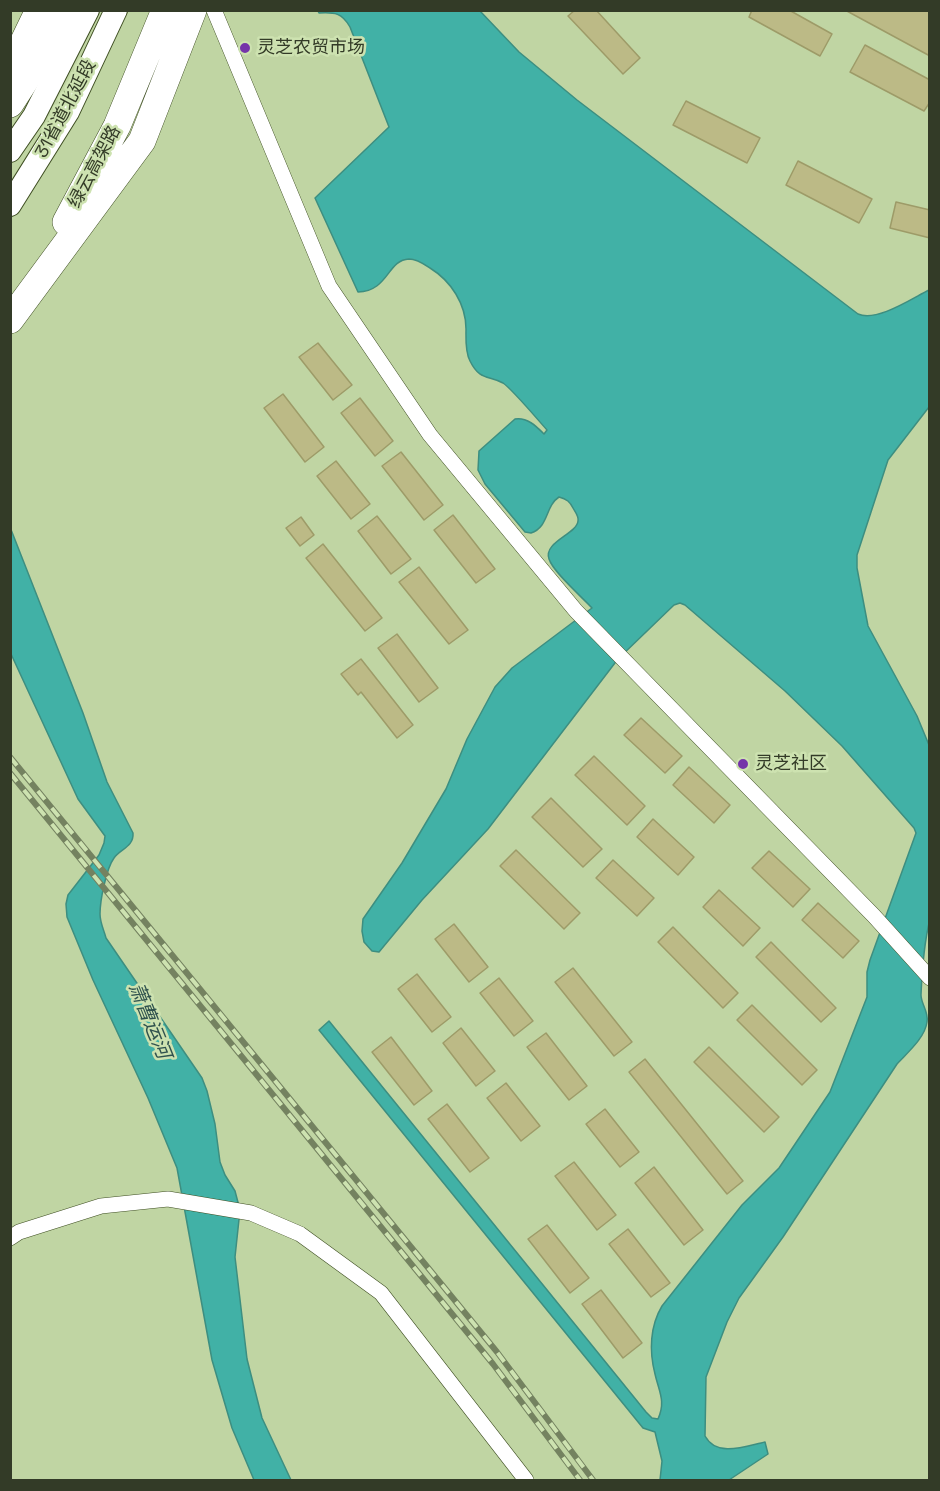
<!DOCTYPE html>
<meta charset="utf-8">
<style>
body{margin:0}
#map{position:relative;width:940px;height:1491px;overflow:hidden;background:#c0d5a3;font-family:"Space Grotesk",sans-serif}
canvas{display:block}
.frame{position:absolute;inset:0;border:12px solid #333b27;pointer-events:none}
</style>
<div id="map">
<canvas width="940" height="1491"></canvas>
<div class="frame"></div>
</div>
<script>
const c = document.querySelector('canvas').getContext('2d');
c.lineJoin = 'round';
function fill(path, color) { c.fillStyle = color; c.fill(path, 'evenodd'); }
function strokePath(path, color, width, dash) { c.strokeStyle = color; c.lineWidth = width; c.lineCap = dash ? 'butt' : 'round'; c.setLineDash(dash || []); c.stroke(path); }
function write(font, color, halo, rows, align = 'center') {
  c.font = font + ' "Space Grotesk","Noto Sans SC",sans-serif'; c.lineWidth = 5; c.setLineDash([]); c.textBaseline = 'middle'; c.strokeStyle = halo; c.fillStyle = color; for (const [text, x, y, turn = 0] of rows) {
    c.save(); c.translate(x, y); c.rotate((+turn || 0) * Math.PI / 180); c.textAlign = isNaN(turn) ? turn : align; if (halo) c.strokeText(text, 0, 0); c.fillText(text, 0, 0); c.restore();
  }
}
const water = new Path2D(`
 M318,11h162l39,41 58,48 281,214c19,8 53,-15 71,-24v117l-41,53 -31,95v13l11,58 49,90 12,29 1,174c-6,24 -8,51 -9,76 0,9 8,17 6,27 -2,16 -20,31 -30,42l-114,173 -44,61 -12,24 -21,55 -1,59c12,22 41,10 60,6l3,12 -39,26h-69l2,-19 -7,-29 -12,-4 -324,-398 10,-9 317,391 6,6 6,1c8,-18 1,-27 -3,-45 -6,-23 -5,-48 7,-68l80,-101 37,-37 51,-76 37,-95v-25l3,-12 46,-127 -2,-5 -72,-82 -57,-55 -100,-86 -5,-2 -6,2 -56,54 -130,170 -66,71 -43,52 -7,-1 -8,-9 -2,-11 1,-12 39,-56 44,-74 21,-50 28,-52 17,-19 80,-60c-10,-11 -39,-36 -43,-49 -6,-17 28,-25 29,-38 1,-5 -3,-9 -5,-13 -3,-6 -6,-9 -14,-11 -14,9 -10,30 -28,36l-6,-1 -40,-48 -7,-14 1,-19 36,-32c12,-2 21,7 29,15l3,-4c-9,-10 -35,-41 -44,-47 -15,-8 -23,-2 -33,-22 -5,-9 -4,-22 -4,-32 0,-25 -15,-48 -36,-61 -6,-4 -13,-9 -21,-9 -22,1 -20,32 -51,33l-43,-94 74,-71 -39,-100c-8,-14 -15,-15 -31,-14z
 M10,527l73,186 24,69 26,51c1,14 -13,16 -19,25 -8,11 -14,43 -14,56 0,9 4,16 6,24l96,140 5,13 8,33 5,38 5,13 10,16 5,19 -5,47 12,102 15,59 29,62h-37l-22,-52 -20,-68 -35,-192 -29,-70 -55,-118 -26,-63 -1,-13 2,-9 31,-40 5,-12 1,-7 -27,-37 -67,-145z`);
fill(water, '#41b1a6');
strokePath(water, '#3d8e80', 1.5);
const building = new Path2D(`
 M575,10h21l44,48 -17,16 -55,-58z
 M752,10h37l43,24 -12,22 -71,-39z
 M845,10h85v46z
 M865,45l65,35v22l-6,9 -74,-39z
 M686,101l74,37 -13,25 -74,-38z
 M798,161l74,38 -13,24 -73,-38z
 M896,202l34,8v28l-40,-10z
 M318,343l34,42 -19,15 -34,-43z
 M283,394l41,53 -19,15 -41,-54z
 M360,398l33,43 -18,15 -34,-43z
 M401,452l42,53 -19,15 -42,-54z
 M336,461l34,43 -19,15 -34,-43z
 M453,515l42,54 -19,14 -42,-53z
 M377,516l34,43 -20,15 -33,-43z
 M301,517l13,18 -14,11 -14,-18z
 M323,544l59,74 -17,13 -59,-73z
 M419,567l49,63 -19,14 -50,-62z
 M397,634l41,54 -19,14 -41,-54z
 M361,659l52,66 -16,13 -36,-46 -3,3 -17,-21z
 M641,718l41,38 -17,17 -41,-38z
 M594,756l51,50 -18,19 -52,-50z
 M689,767l41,38 -16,18 -41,-38z
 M551,798l51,51 -19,18 -51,-50z
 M653,819l41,38 -16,18 -41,-38z
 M516,850l64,63 -16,16 -64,-63z
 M769,851l41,38 -17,18 -41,-39z
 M613,860l41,38 -17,18 -41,-38z
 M719,890l41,38 -17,18 -40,-39z
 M818,903l41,38 -16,17 -41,-38z
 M454,924l34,43 -19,15 -34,-43z
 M673,927l65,66 -15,15 -65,-66z
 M771,942l65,66 -15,14 -65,-65z
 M573,968l59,74 -18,14 -59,-74z
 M417,974l34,43 -19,15 -34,-43z
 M499,978l34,43 -19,15 -34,-43z
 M752,1005l65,65 -15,15 -65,-65z
 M461,1028l34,43 -19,15 -33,-43z
 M546,1033l41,53 -18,14 -42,-53z
 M391,1037l41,54 -18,14 -42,-53z
 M709,1047l70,70 -15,15 -70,-70z
 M645,1059l98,122 -16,13 -98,-122z
 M506,1083l34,43 -19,15 -34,-43z
 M447,1104l42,54 -19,14 -42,-53z
 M605,1109l34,43 -19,15 -34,-43z
 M574,1162l42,53 -19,15 -42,-54z
 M654,1167l49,63 -19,15 -49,-62z
 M547,1225l42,53 -19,15 -42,-54z
 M628,1229l42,54 -19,14 -42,-53z
 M601,1290l41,53 -19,15 -41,-54z`);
fill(building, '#bcba86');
strokePath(building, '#9d9b68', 1.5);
const street = new Path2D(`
 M214,10l115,276 101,149 146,176 298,305 56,62
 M10,1238l9,-6 82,-26 67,-7 83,14 49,21 81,59 145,187`);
const primary = new Path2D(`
 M10,151l24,-35 54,-106
 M10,205l58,-93 48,-102`);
const highway = new Path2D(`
 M10,70l29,-60
 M10,104l22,-34 31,-60
 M66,222l51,-96 48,-116
 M10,320l132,-179 51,-131`);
strokePath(street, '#3e4e22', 16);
strokePath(primary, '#3e4e22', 24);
strokePath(highway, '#3e4e22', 28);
strokePath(street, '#fff', 15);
strokePath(primary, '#fff', 22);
strokePath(highway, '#fff', 27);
const rail = new Path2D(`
 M10,757l487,595 96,128
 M10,773l483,591 87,116`);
strokePath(rail, '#748260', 6);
strokePath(rail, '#cde2b0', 4, [11]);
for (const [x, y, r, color] of [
 [245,48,6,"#7534a9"],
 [743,764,6,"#7534a9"]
]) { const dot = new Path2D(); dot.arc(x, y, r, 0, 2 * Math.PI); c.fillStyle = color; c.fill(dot); strokePath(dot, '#cde2b0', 2); }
write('18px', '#333b27', '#cde2b0', [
 ["灵芝农贸市场",257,48],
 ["灵芝社区",755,764]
], 'left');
write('18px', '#333b27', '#cde2b0', [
 ["31省道北延段",66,109,-62],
 ["绿云高架路",95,167,-62]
]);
write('italic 20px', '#30524e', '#cde2b0', [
 ["萧曹运河",149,1021,68]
]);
</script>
